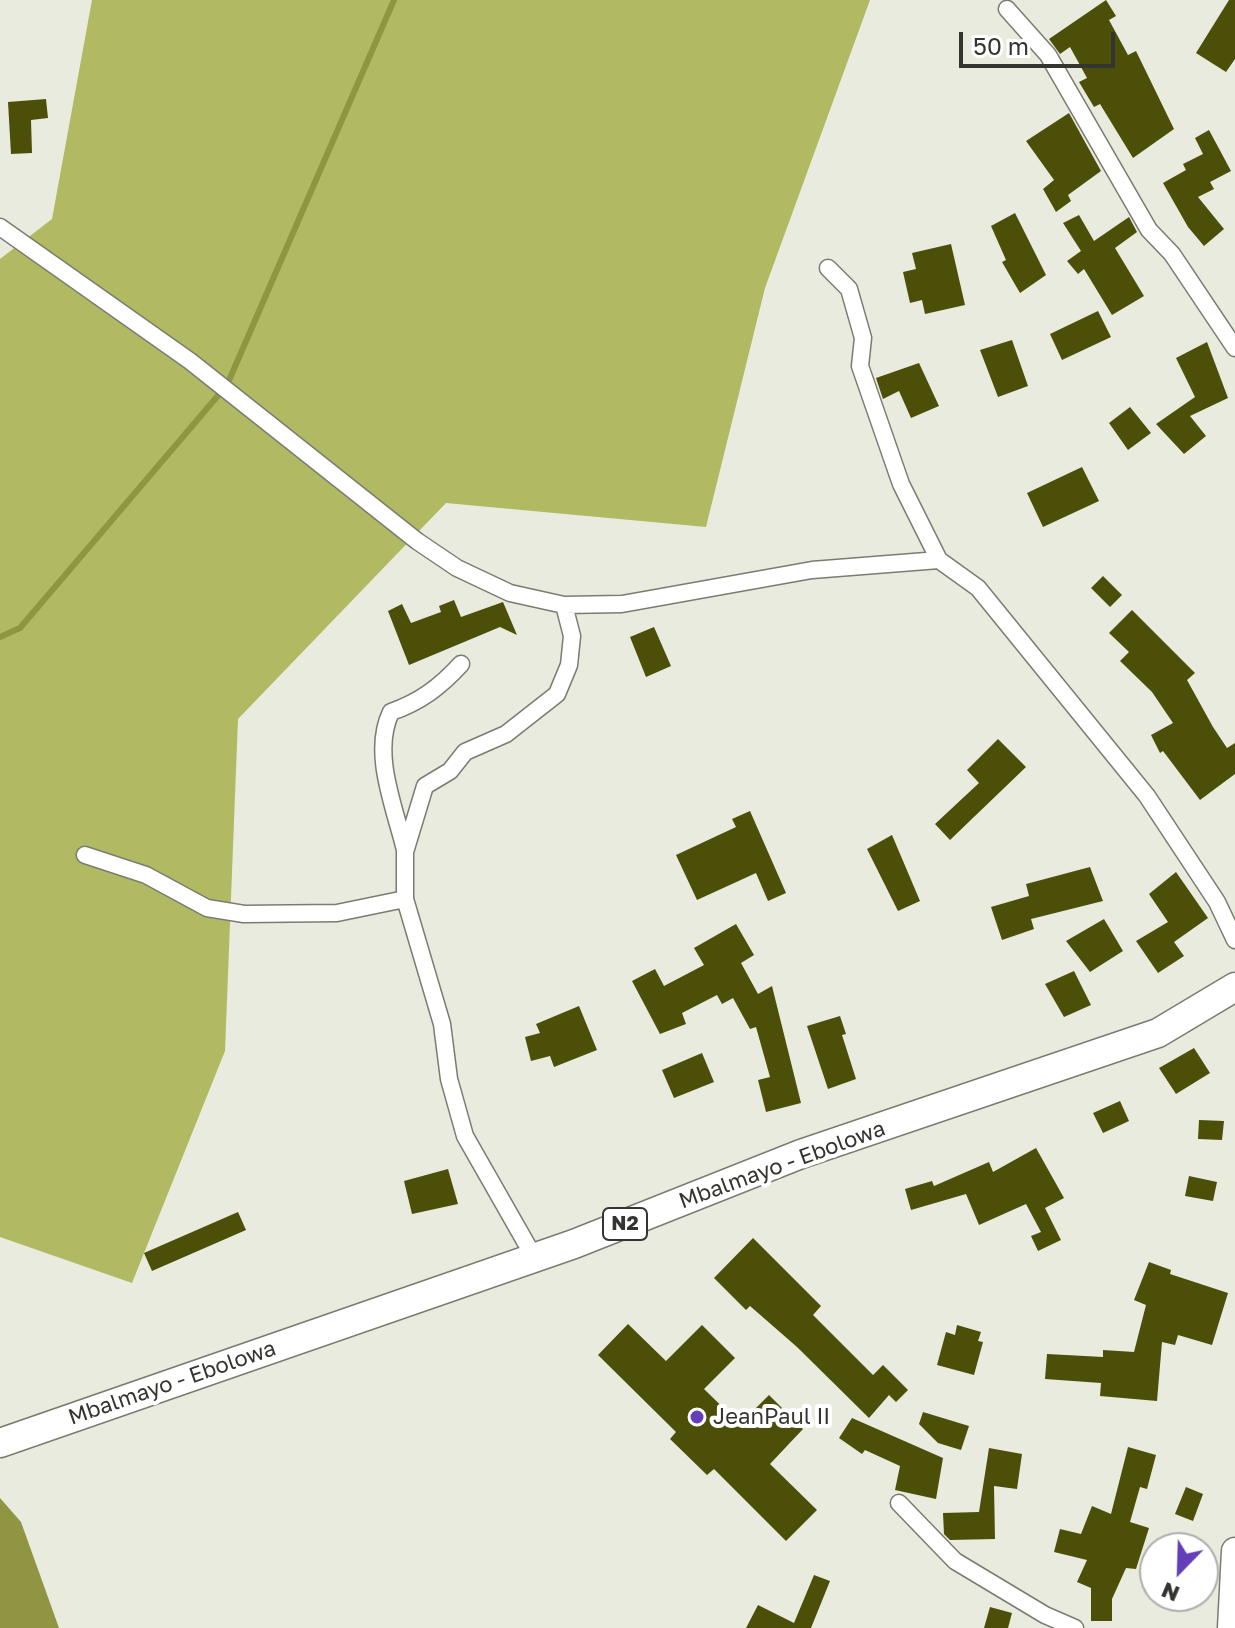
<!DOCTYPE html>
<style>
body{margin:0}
#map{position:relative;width:1235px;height:1628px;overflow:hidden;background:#e9ebde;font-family:"Golos Text",sans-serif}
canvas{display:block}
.north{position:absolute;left:1139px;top:1532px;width:80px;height:80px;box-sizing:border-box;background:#fff;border:2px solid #aeaeac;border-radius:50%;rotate:203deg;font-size:22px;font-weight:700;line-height:32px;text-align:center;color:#343430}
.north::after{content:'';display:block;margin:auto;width:28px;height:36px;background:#653fb8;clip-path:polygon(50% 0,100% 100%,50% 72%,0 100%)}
.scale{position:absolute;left:959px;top:32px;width:156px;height:36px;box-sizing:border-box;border:4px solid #343430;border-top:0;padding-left:10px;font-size:24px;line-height:28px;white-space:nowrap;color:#343430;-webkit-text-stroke:6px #fff;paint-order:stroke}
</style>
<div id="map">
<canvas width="1235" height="1628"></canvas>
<div class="north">N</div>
<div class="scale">50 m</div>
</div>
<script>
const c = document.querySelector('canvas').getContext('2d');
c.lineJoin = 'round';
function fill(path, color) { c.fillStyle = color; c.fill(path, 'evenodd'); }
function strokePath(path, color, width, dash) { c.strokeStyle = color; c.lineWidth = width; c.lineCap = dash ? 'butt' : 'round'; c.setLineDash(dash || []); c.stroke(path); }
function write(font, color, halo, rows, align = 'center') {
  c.font = font + ' "Golos Text",sans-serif'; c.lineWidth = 8; c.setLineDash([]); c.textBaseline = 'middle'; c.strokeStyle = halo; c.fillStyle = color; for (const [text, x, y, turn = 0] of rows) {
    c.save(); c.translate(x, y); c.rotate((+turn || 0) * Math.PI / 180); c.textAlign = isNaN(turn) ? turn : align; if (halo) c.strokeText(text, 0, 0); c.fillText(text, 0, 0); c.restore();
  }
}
fill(new Path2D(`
 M92,0h778l-105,288 -59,239 -260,-24 -208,216 -13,332 -93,232 -132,-46v-978l52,-40z`), '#b2b963');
fill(new Path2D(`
 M0,1498l21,24 38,106h-59z`), '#8f9540');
strokePath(new Path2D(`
 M0,637l20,-9 207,-243 167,-385`), '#8f9540', 6);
fill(new Path2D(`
 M1106,0l10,16 -7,4 19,35 8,-4 38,78 -41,29 -33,-54 -6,3 -15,-25 8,-4 -17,-31 -10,7 -11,-15z
 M1229,0h6v59l-9,13 -30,-19z
 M46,99l2,19 -17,2 1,33 -21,1 -3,-52z
 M1069,113l32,58 -33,24 3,6 -15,11 -13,-23 11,-9 -28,-39z
 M1209,130l22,41 -21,11 4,7 -16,8 26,32 -20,17 -16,-19 -25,-44 23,-13 -3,-6 20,-10 -8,-16z
 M1015,213l31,62 -26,18 -18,-31 4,-2 -15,-34z
 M1079,215l15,26 35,-24 8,15 -22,16 29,48 -32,19 -28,-46 -6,5 -11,-13 14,-10 -18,-28z
 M951,244l14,61 -40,9 -3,-14 -12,3 -7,-31 13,-3 -4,-16z
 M1098,311l13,26 -49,23 -12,-26z
 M1012,340l16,46 -30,11 -18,-47z
 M1207,342l21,56 -38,18 16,20 -22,18 -28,-30 39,-27 -19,-39z
 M919,363l20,43 -28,12 -12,-27 -16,8 -7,-21z
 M1130,407l21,26 -23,17 -19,-27z
 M1082,467l17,34 -56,26 -16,-34z
 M1103,576l19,19 -12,12 -19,-19z
 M454,600l7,17 42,-15 14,33 -17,-8 -91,38 -21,-54 14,-7 9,19 30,-11 -2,-6z
 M1132,610l63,63 -8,7 26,47 14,21 8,-5v31l-35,26 -37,-49 -3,2 -9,-18 22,-12 -21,-31 -32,-31 9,-9 -20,-19z
 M654,627l17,39 -25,11 -16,-40z
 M998,739l28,28 -76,73 -15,-16 44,-41 -12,-13z
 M750,811l36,82 -18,8 -12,-28 -59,27 -21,-45 60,-28 -4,-8z
 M892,835l28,66 -22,10 -31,-62z
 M1090,867l13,34 -72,18 3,10 -32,11 -11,-33 38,-11 -3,-12z
 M1176,872l32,46 -34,24 10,14 -26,17 -22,-32 32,-19 -19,-28z
 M1104,919l19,32 -33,21 -24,-31z
 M736,924l18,31 -13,8 17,31 14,-8 29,117 -35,9 -8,-32 12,-3 -14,-50 -6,2 -17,-31 -11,6 -5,-9 -35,18 4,11 -26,10 -28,-53 23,-12 9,17 40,-21 -10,-17z
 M1074,971l17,34 -27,12 -19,-33z
 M579,1006l18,44 -43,17 -4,-11 -19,5 -6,-24 15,-4 -4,-9z
 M840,1016l6,18 -4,1 14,44 -28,10 -21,-63z
 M1194,1048l16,25 -34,21 -17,-26z
 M702,1053l12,29 -40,16 -12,-28z
 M1120,1101l9,20 -26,12 -10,-20z
 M1199,1120l25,1 -2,19 -24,-1z
 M1036,1148l28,50 -19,10 16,32 -23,11 -7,-15 10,-4 -15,-28 -47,21 -13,-31 -55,16 -6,-21 27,-8 2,5 55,-24 4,10z
 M448,1169l10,35 -46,10 -8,-33z
 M1189,1176l28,6 -4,19 -28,-5z
 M238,1212l8,18 -94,41 -8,-18z
 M753,1238l68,68 -8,9 60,60 10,-10 25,25 -12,12 -7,-7 -20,23 -72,-71 -47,-41 -4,4 -32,-32z
 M1149,1262l22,8 -1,4 58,19 -16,52 -34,-10 -3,10 -13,-3 -5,59 -57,-5 1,-13 -56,-4 2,-25 56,3v-7l31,2 12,-47 -12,-5z
 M628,1324l38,37 36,-36 33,33 -31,31 36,35 29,-29 34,34 -33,35 47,46 -31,31 -72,-72 -7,6 -37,-36 6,-7 -78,-77z
 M957,1325l24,7 -3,9 5,1 -9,33 -37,-10 9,-33 9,3z
 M923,1412l46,14 -8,24 -23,-7 -19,-19z
 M852,1418l91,40 -7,41 -41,-9 5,-24 -35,-16 -3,4 -23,-16z
 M1128,1447l28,8 -9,34 -7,-2 -10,35 19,6 -13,41 -10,-1 -14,31v22h-21v-33l-14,-6 10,-22 -33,-8 6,-23 21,5 11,-28 19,8z
 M989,1448l33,6 -5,35 -23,-3 1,53 -45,1 -6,-6 -1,-21 36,-1z
 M1186,1487l17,7 -10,27 -18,-7z
 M814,1575l16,6 -19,47h-65l12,-23 36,18z
 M990,1607l22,6 -4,15h-24z`), '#4c4f08');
const minor = new Path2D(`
 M1007,9l41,46 101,175 23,24 63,94
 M0,227l190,134 227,180 40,27 53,25 54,12 58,-1 190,-34 127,-10 39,28 169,208 70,106 18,38
 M828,268l21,21 14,49 -3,28 41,118 38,76
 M405,850c-10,-42 -34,-97 -14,-138 29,-10 49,-25 70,-48
 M85,855l61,20 61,33 37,6 93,-1 68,-14
 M534,1257l-69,-121 -16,-57 -7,-55 -37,-125v-47l20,-66 25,-15 15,-19 41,-18 51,-40 12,-29 3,-29 -8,-31
 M899,1503l56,58 90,54 30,13`);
const primary = new Path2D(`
 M1231,1628l4,-77`);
const trunk = new Path2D(`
 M0,1443l574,-199 227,-90 357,-121 77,-46`);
strokePath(minor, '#7b7c71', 19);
strokePath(primary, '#7b7c71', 29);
strokePath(trunk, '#7b7c71', 31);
strokePath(minor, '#fff', 16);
strokePath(primary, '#fff', 26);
strokePath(trunk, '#fff', 28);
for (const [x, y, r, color] of [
 [697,1417,8,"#653fb8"]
]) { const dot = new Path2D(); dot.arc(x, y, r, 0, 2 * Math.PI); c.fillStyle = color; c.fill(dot); strokePath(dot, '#fff', 3); }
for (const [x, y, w] of [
 [625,1224,44]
]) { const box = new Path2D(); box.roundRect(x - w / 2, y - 16, w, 32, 6); c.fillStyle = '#fff'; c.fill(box); strokePath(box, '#343430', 2); }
write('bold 20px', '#343430', null, [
 ["N2",625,1224]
]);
write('22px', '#343430', '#fff', [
 ["Mbalmayo - Ebolowa",782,1165,-20],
 ["Mbalmayo - Ebolowa",172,1383,-19]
]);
write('22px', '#343430', '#fff', [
 ["JeanPaul II",713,1417]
], 'left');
</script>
